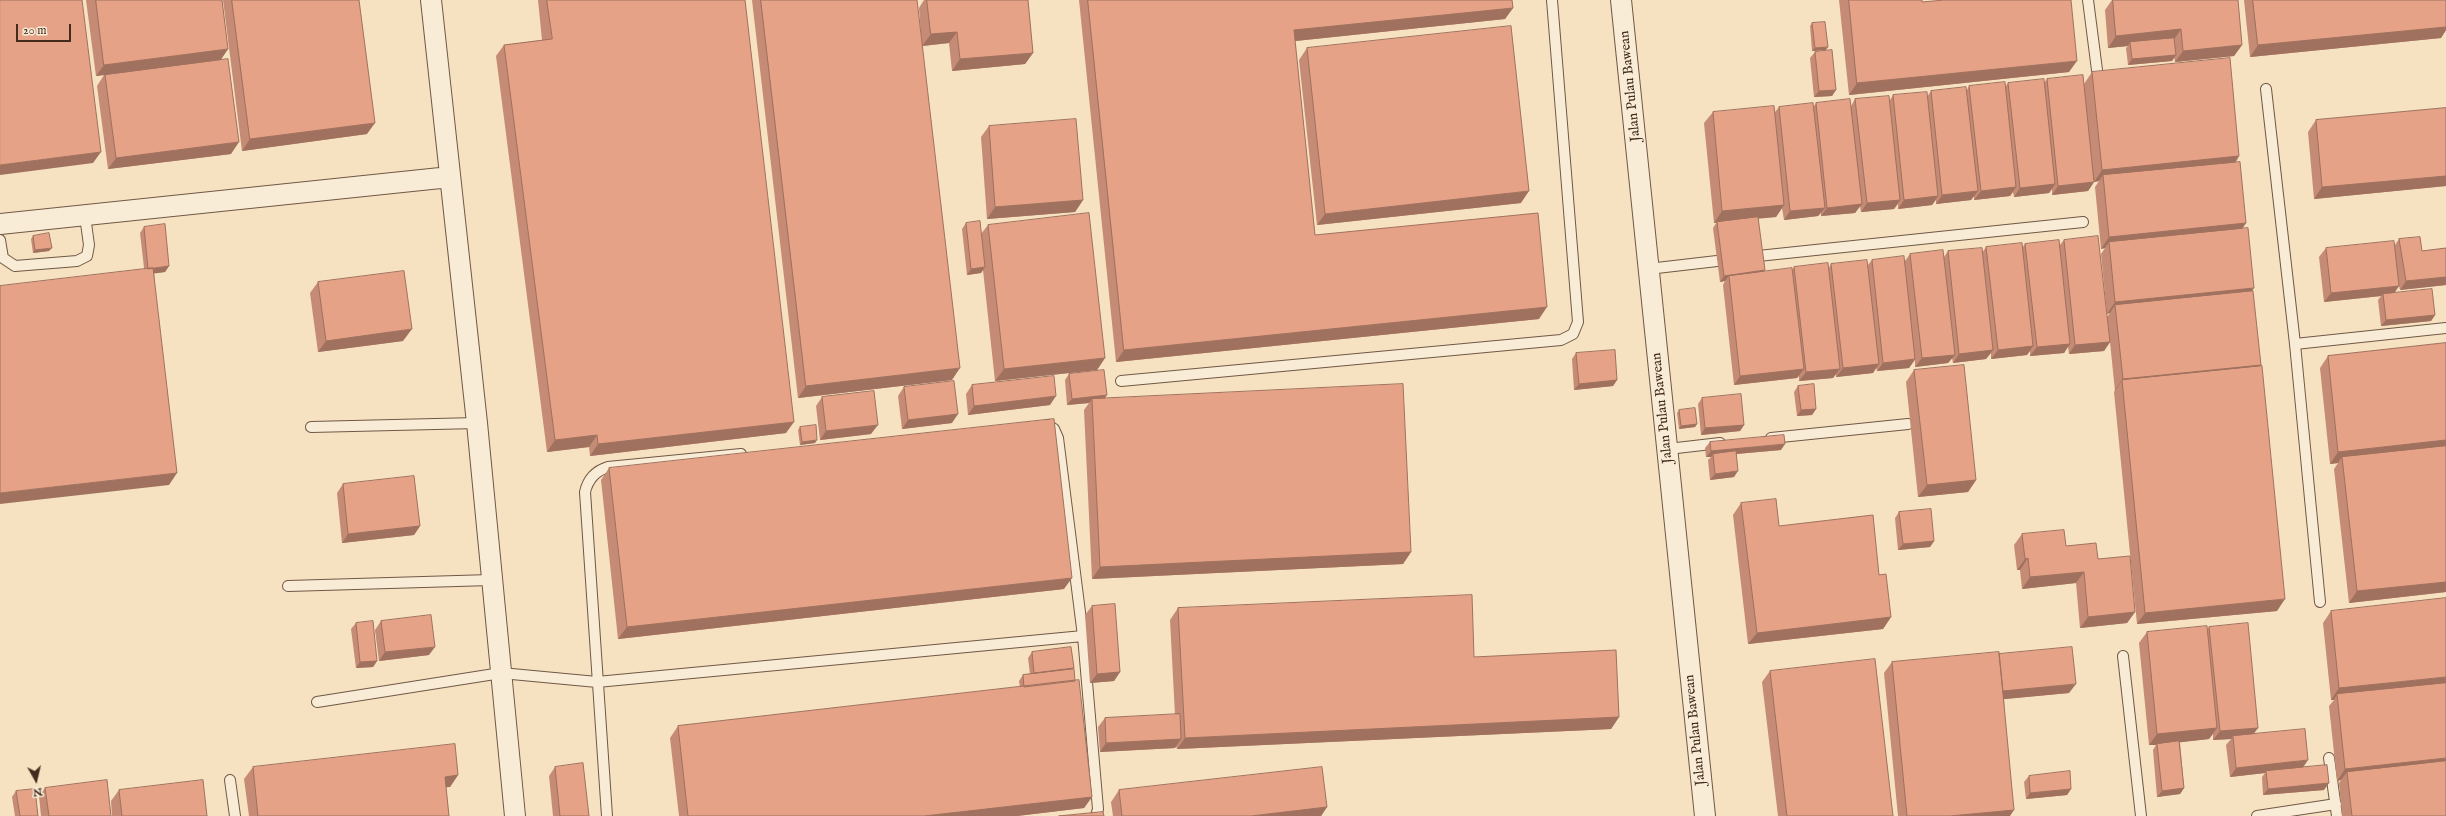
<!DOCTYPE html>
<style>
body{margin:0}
#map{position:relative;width:2446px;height:816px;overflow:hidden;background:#f6e1c0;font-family:"IM FELL English",serif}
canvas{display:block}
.north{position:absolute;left:16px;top:760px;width:40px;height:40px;-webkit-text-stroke:3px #f9ecd6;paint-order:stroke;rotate:172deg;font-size:11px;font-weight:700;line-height:16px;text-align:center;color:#432b1e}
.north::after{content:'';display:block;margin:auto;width:14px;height:18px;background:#432b1e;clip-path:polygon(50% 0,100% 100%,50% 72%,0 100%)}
.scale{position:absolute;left:16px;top:24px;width:55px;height:18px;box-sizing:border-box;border:2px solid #432b1e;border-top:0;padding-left:5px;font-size:12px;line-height:14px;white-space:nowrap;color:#432b1e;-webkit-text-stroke:3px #f9ecd6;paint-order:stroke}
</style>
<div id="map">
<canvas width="2446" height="816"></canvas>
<div class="north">N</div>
<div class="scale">20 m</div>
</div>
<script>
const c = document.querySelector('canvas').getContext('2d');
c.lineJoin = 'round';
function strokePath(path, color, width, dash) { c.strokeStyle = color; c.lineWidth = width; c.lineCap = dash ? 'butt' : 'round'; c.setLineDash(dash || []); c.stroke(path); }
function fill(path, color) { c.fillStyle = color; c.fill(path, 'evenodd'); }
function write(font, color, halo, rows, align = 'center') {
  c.font = font + ' "IM FELL English",serif'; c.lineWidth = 3; c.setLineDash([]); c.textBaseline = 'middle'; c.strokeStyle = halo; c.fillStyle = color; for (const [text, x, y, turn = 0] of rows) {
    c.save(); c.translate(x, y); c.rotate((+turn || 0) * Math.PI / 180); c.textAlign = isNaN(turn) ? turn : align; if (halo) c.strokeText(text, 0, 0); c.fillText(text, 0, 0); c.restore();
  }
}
const lane = new Path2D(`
 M2088,0l9,70
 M2266,89l29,255
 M0,240l3,18 12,8 62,-5 10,-5 2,-11 -4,-29
 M1758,256l325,-34
 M1648,269l69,-8
 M1121,381l440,-41 12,-6 5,-12 -26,-322
 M311,427l166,-4
 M1771,438l137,-14
 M1668,449l52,-6
 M288,586l203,-6
 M2320,602l-25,-258 151,-16
 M1083,636l15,173 -2,7
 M2123,656l18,160
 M317,702l184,-29 96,9 486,-46 -25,-198 -4,-9 -6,-4
 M2329,758l8,58
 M230,780l5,36
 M607,816l-22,-324c3,-13 10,-21 23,-25l133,-13
 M2257,816l79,-12`);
const street = new Path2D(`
 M431,0l46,423 38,393
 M1621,0l84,816
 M0,224l450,-47`);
strokePath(lane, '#705846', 12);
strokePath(street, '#705846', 22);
strokePath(lane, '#f9ecd6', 10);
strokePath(street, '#f9ecd6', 20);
fill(new Path2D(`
 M86,0h136l6,49 -8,11 11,94 -123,15 -11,-83 7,-11 -8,1z
 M223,0h136l8,134 -125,17z
 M538,0h207l41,433 -196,23 -1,-9 -42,5 -51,-396 8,-11 38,-5z
 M752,0h165l35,380 -154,18z
 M924,0h104l5,53 -8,11 -73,7 -3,-28 -27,3 -3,-38z
 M1079,0h433l1,8 -8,11 -210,22 20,194 224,84 -423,43z
 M1839,0h83v2l147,70 -220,23z
 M2112,0h1l129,45 -8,11 -59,6 -1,-5 -2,4 -44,4 -2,-17 2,-2 -20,2 -3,-38z
 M2244,0h202v30l-5,8 -191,19z
 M1812,23l14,27 -14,1 -2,-25z
 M1307,48l214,155 -204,22 -18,-165z
 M1815,52l21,38 -4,6 -18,1 -4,-39z
 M2092,72l147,84 -3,6 10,61 -4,6 10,62 8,75 17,245 -140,13 -23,-232 1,-2v1l-5,-49 -6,9 -35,3 -1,-8 -4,7 -34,3v-5l-3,4 -36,4v-6l-5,6 -33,4 -1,-5 -4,5 -33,4v-7l-6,8 -32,3 -1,-4 -3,6 -37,4v-3l-3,4 -34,3v-5l-2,2 -63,7 -11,-100 2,-4 -5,1 -7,-54 4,-6 -3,1 -10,-100 9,-11h62l4,-5 35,-1 2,-3 35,3 4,-7 35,1 3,-5 34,2 4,-6 36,-1 2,-4 36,1 3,-4h36l3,-4 37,5zM2099,181l-4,6 6,62 4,-1 -4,6 6,60 3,-1 -3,4 -43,-77 -5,6 -34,-2 -3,4 -36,-1 -4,6 -34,-2 -4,6 -34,-3 -5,7 -33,-1 -4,5 -37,-1 -2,4 -35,-1 -2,3 -28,2 -6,-54 18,-1 6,-9 2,12 34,-4 3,-3v3l34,-3 5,-7 1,6 33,-3 4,-5v5l34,-4 4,-5v4l35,-4 3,-4v4l36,-4 3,-4 1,5 35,-4 3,-4v6l36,-4 6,-9z
 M2446,108v78l-132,13 -6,-67 8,-12z
 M989,126l94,74 -8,12 -88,7 -6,-82z
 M966,223l15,11 7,-9 117,133 -8,12 -102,11 -12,-111 -2,3 -14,2 -5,-46z
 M144,227l25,39 -4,6 -11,1 15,212 -29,-252z
 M33,236l16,15 -16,2 -2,-14z
 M2399,239l23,12 24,-3v37l-46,5 -1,-4 -5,7 41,22 -4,6 -50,5 -3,-26 3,-4 -57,6 -5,-45 7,-9 69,-3z
 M318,282l85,59 -85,11 -8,-59z
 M2446,343v249l-97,11 -15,-134 4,-6 -8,1 -10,-96 8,-12z
 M1576,353l41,27 -4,6 -39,4 -2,-31z
 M1914,370l62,110 -8,12 -50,5 -12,-115z
 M1069,374l36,24 306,154 -8,12 -311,15 -8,-169 5,-7 -22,2 -2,-25z
 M972,385l78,20 -82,10 -2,-21z
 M1798,386l18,23 -4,6 -15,1 -3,-24z
 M904,387l48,36 -50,6 -4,-33z
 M822,397l49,37 -51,6 -4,-34z
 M1702,398l42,27 -4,6 -39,4 -3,-31z
 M1679,410l18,14 -2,3 -16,2 -2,-16z
 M800,427l15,16 -15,2 -2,-15z
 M1710,442l71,8 -45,4 -2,23 -24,3 -2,-20 3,-3h-5l-1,-9z
 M609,468l455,121 -446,50 -17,-159z
 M343,484l77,42 -6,9 -72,8 -5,-50z
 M1741,503l38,23 100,49 12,42 -8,12 -135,15 -15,-129z
 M1899,512l35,29 -4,6 -32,3 -3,-32z
 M2022,534l44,12 32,13 37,53 -8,11 -47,5 -4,-45 -54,6 -2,-19h-3l-3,-25z
 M1092,606l28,66 -6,9 -24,2 -5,-68z
 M1178,608l296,49 145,60 -8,12 -434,20 -1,-3 -1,2 -75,4 -2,-25 7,-9 70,-3 -5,-95z
 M2331,611l115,205h-104l-3,-33 2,-3 -4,1 -8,-75 5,-6h-3l-8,-77z
 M381,621l48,34 -50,6 -4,-31z
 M356,623l21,38 -4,6 -17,1 -5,-39z
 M2209,627l49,101 -5,6 50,34 21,22 -61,5 -1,-18 3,-4 -35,4 -4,-32 5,-6 -18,1v-6l-4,5 -29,3 4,46 -4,6 -23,3 -4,-47 3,-5h-7l-10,-102 8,-11 60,-2z
 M1032,652l42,16 -1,1 19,128 -8,11 -67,8h-338l-9,-78 8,-12 342,-39 -1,-6 4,-6 7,-1 -2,-16z
 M1999,654l70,39 -65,6 6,117h-112l-14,-143 8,-11z
 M1770,671l123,145h-115l-16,-134z
 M253,767l205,8 -8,12h-4l3,29h-200l-5,-37z
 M555,767l34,49h-36l-4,-40z
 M2029,776l42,13 -4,6 -41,4 -2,-17z
 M45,788l66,28h-70l-2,-20z
 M119,790l88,26h-95l-1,-15z
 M1119,790l208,17 -6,9h-208l-2,-14z
 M16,791l22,25h-23l-3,-19z`), '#c58b74');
fill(new Path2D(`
 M1513,8l-8,11 -219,23 8,-12z
 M2446,27v3l-5,8 -191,19 8,-12z
 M2181,29l-8,12 -43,1 -2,4 -20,2 8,-12z
 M957,32l-8,11 -27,3 9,-12z
 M2242,45l-8,11 -59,6 8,-11z
 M1828,47l-2,3 -14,1 3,-3z
 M228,49l-8,12 -124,15 8,-11z
 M1033,53l-8,11 -73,7 8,-12z
 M2176,55l-4,6 -44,4 4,-6z
 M2077,61l-8,11 -220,23 8,-12z
 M1836,90l-4,6 -18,1 5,-6z
 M375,123l-8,11 -125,17 8,-12z
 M239,142l-8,12 -123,15 8,-11z
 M101,152l-8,11 -93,12v-10z
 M2239,156l-8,12 -128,7 -4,6 -5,1 -6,9 -36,4 6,-9 36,-4 8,-12z
 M2446,176v10l-132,13 8,-12z
 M2055,184l-6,9 -35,4 6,-9z
 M2016,187l-6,9 -36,4 7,-9z
 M1529,191l-8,12 -204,22 8,-11z
 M1978,191l-7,9 -35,4 6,-9z
 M1938,196l-6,9 -34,4 6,-9z
 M1083,200l-8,12 -88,7 8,-12z
 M1900,200l-6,9 -33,3 6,-9z
 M1862,204l-7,9 -34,3 6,-8z
 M1784,205l-8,12 -62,6 8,-12z
 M1825,208l-7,8 -34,4 6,-9z
 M2246,223l-8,12 -129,7 -4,6 -4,1 8,-12z
 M52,248l-3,3 -16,2 2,-3z
 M169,266l-4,6 -21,3 4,-6z
 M985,267l-4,6 -14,2 4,-6z
 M1765,270l-4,7 -32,-1 -4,5 -5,1 4,-6z
 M2446,277v8l-46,5 6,-9z
 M2399,286l-6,9 -10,-1 -2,2 -57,6 7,-9z
 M2254,288l-8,12 -131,5 -5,8 -3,1 8,-12z
 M1547,307l-8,12 -423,43 8,-12z
 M2435,315l-4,6 -50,5 5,-6z
 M412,329l-9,12 -85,11 8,-11z
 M2110,342l-6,9 -35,3 6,-9z
 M2070,344l-6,9 -34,3 7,-9z
 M2033,346l-6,9 -36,4 7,-9z
 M1993,350l-7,9 -33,4 6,-9z
 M1955,355l-7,8 -33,4 7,-9z
 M1105,358l-8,12 -102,11 9,-12z
 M1915,359l-6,9 -32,3 6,-8z
 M1879,364l-6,9 -37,4 7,-9z
 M2261,365l-8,12 -131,3 -7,10v1l8,-12z
 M960,368l-8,12 -154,18 8,-12z
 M1804,369l-7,9 -63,7 6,-9z
 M1840,369l-7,9 -34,3 7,-9z
 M1617,380l-4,6 -39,4 5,-6z
 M1107,395l-4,6 -11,-2 -3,4 -22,2 5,-6z
 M1056,396l-6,9 -82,10 6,-9z
 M1816,409l-4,6 -15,1 4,-6z
 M958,414l-6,9 -50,6 6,-9z
 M794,422l-8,11 -196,23 8,-12z
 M1697,424l-2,3 -16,2 2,-3z
 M878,425l-7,9 -51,6 6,-9z
 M1744,425l-4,6 -39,4 4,-7z
 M597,435l-8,12 -42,5 8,-12z
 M817,440l-2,3 -15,2 2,-3z
 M2446,440v11l-104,6 -4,6 -8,1 8,-12z
 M1785,444l-4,6 -68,6v-2l-2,3h-5l5,-6z
 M1738,471l-4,6 -24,3 5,-6z
 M177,473l-8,12 -169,19v-11z
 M1976,480l-8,12 -50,5 9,-12z
 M420,526l-6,9 -72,8 6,-9z
 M1934,541l-4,6 -32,3 5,-6z
 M1411,552l-8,12 -311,15 8,-12z
 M2028,558l-8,12h-3l8,-11z
 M2084,572l-8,11 -54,6 8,-12z
 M1072,578l-8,11 -446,50 9,-12z
 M2446,582v10l-97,11 8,-12z
 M2285,599l-8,12 -140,13 8,-11z
 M2135,612l-8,11 -47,5 8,-11z
 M1891,617l-8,12 -135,15 9,-11z
 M435,647l-6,8 -50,6 6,-9z
 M377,661l-4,6 -17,1 4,-6z
 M1074,668l-4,6 -40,5 4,-6z
 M1120,672l-6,9 -24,2 7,-9z
 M2446,677v10l-109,7 -3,6h-3l8,-12z
 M2076,684l-7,9 -74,7 6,-9z
 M1619,717l-8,12 -434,20 8,-11z
 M2217,728l-8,11 -52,6v-1l-1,1h-7l8,-11z
 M2258,728l-6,8h-19l-2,3 -18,1 7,-9z
 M1181,739l-6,9 -75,4 6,-9z
 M2446,758v11l-99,3 -6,8 -4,1 8,-12z
 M2308,760l-6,9 -36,2 -1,2 -35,4 6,-9z
 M458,775l-8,12 -13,1 8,-11z
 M2329,783l-5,7 -61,5 5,-6z
 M2184,788l-4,6 -23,3 5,-6z
 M2071,789l-4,6 -41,4 4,-6z
 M1092,797l-8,11 -67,8h-93z
 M1327,807l-6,9h-70z
 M2014,810l-4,6h-60z`), '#a0715e');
const building = new Path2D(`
 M0,0h82l19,152 -101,13z
 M96,0h126l6,49 -124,16z
 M232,0h127l16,123 -125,16z
 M547,0h198l49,422 -196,22 -1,-9 -42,5 -51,-395 48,-6z
 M761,0h156l43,368 -154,18z
 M927,0h101l5,53 -73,6 -3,-27 -26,2z
 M1088,0h424l1,8 -219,22 21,205 223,-22 9,94 -423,43z
 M1849,0h73v2l22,-2h127l6,61 -220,22z
 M2113,0h125l4,45 -59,6 -2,-22 -65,7z
 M2253,0h193v27l-188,18z
 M1825,22l3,25 -13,1 -3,-25z
 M1511,26l18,165 -204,23 -18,-166z
 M2174,38l2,17 -44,4 -2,-17z
 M1832,50l4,40 -17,1 -4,-39z
 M2230,58l9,98 -137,14 -10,-98z
 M228,59l11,83 -123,16 -11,-83z
 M2083,75l11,107 -36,4 -11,-107z
 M2044,79l11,105 -35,4 -12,-105z
 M2005,82l11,105 -35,4 -12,-105z
 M1966,87l12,104 -36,4 -11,-104z
 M1927,92l11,104 -34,4 -11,-105z
 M1889,96l11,104 -33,3 -12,-104z
 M1850,99l12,105 -35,4 -11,-105z
 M1813,103l12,105 -35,3 -11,-104z
 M1774,106l10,99 -62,6 -9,-99z
 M2446,108v68l-124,11 -6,-67z
 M1076,119l7,81 -88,7 -6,-81z
 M2240,162l6,61 -137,14 -6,-62z
 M1089,213l16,145 -101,11 -16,-144z
 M1758,217l7,53 -41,6 -7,-54z
 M980,221l5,46 -14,2 -5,-46z
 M165,224l4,42 -21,3 -4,-42z
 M2248,228l6,60 -139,14 -6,-60z
 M49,233l3,15 -17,2 -2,-14z
 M2098,236l12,106 -35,3 -11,-105z
 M2420,237l2,14 24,-3v29l-40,4 -7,-42z
 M2059,240l11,104 -33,3 -12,-103z
 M2394,241l5,45 -68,7 -5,-45z
 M2022,243l11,103 -35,4 -12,-103z
 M1982,248l11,102 -34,4 -11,-103z
 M1943,250l12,105 -33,3 -12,-104z
 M1904,256l11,103 -32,4 -11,-103z
 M1867,260l12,104 -36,4 -12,-104z
 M1828,263l12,106 -34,3 -12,-105z
 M153,268l24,205 -177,20v-207z
 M1792,268l12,101 -64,7 -11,-100z
 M404,271l8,58 -86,12 -8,-59z
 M2432,289l3,26 -49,5 -3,-26z
 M2253,291l8,74 -138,14 -8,-74z
 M2446,343v97l-108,12 -10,-96z
 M1615,350l2,30 -38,4 -3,-31z
 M1964,365l12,115 -49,5 -13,-115z
 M2262,366l23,233 -140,14 -23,-233z
 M1104,370l3,25 -35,4 -3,-25z
 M1054,376l2,20 -82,10 -2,-21z
 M954,381l4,33 -50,6 -4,-33z
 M1403,384l8,168 -311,15 -8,-168z
 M1814,384l2,25 -15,1 -3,-24z
 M874,391l4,34 -52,6 -4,-34z
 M1741,394l3,31 -39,3 -3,-30z
 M1695,408l2,16 -16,2 -2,-16z
 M1054,419l18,159 -445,49 -18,-159z
 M816,425l1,15 -15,2 -2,-15z
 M1784,435l1,9 -74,7 -1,-9z
 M2446,446v136l-89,9 -15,-134z
 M1736,451l2,20 -23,3 -2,-20z
 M414,476l6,50 -72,8 -5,-50z
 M1776,499l3,27 94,-11 6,60 7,-1 5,43 -134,16 -16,-130z
 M1931,509l3,32 -31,3 -4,-32z
 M2064,530l2,16 30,-3 2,16 32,-3 5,56 -47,5 -4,-45 -54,5 -2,-19 -3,1 -3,-25z
 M1472,595l2,62 142,-7 3,67 -434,21 -7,-130z
 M2446,598v79l-107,11 -8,-77z
 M1115,604l5,68 -23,2 -5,-68z
 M431,615l4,32 -50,5 -4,-31z
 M373,621l4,40 -17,1 -4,-39z
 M2248,623l10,105 -38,3 -11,-104z
 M2207,626l10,102 -60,6 -10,-102z
 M1071,647l3,21 -40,5 -2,-21z
 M2072,647l4,37 -73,7 -4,-37z
 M1999,652l15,158 -64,6h-43l-15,-154z
 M1875,659l18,157h-106l-17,-145z
 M1074,669l1,12 -51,6 -1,-12z
 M1079,680l13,117 -168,19h-236l-10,-90z
 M2446,683v75l-101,11 -8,-75z
 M1180,714l1,25 -75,4 -1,-25z
 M2305,729l3,31 -72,8 -3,-32z
 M2179,741l5,47 -22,3 -5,-47z
 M455,744l3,31 -13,2 4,39h-191l-5,-49z
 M2446,761v55h-94l-5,-44z
 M583,763l6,53h-29l-5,-49z
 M2327,765l2,18 -61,6 -2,-18z
 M1322,767l5,40 -76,9h-129l-3,-26z
 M2070,771l1,18 -41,4 -1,-17z
 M107,780l4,36h-62l-4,-28z
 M203,780l4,36h-85l-3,-26z
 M35,789l3,27h-18l-4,-25z
 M1103,812l1,4h-45z`);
fill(building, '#e5a287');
strokePath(building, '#a0715e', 1);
write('14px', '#432b1e', '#f9ecd6', [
 ["Jalan Pulau Bawean",1631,86,-96],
 ["Jalan Pulau Bawean",1663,408,-96],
 ["Jalan Pulau Bawean",1696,730,-96]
]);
</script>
